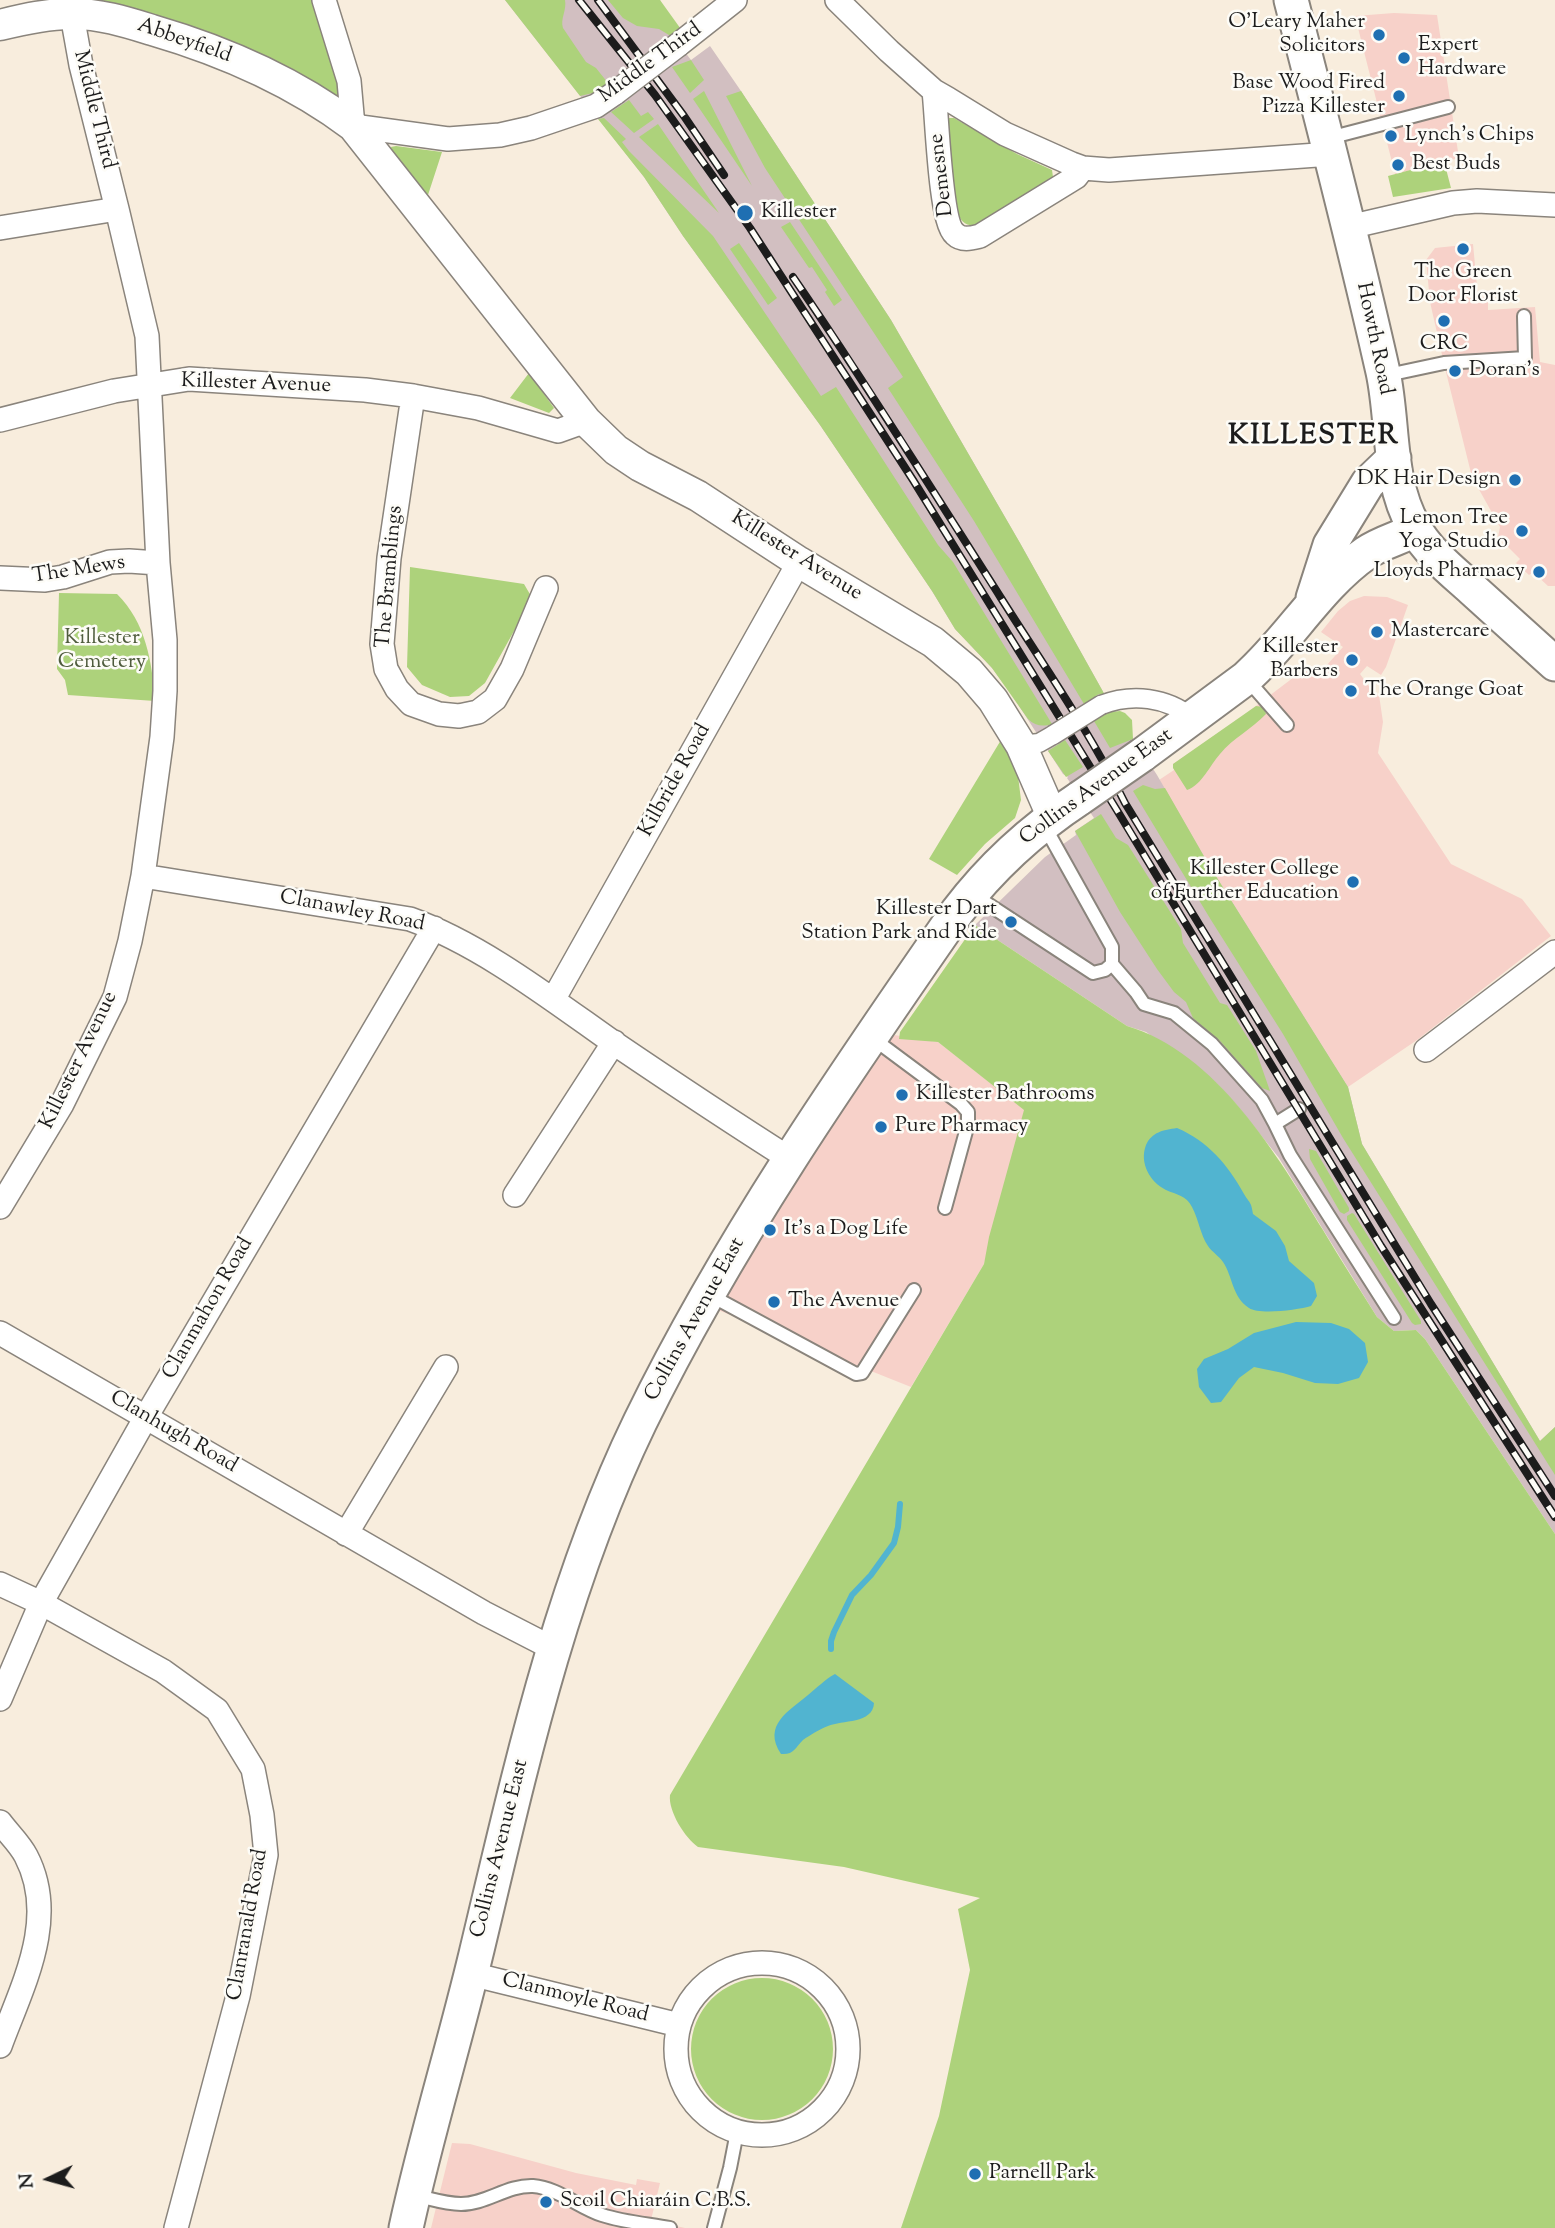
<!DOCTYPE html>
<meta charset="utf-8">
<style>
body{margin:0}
#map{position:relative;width:1555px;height:2228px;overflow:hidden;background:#f8eddd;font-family:"Sorts Mill Goudy",serif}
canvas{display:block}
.north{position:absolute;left:14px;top:2144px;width:70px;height:70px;-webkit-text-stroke:5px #fdfcf7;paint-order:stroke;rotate:265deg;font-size:19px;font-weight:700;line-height:28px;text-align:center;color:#1c1c1c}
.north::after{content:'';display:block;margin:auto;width:24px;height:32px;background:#1c1c1c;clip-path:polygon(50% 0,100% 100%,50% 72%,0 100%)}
</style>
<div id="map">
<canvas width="1555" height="2228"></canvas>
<div class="north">N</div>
</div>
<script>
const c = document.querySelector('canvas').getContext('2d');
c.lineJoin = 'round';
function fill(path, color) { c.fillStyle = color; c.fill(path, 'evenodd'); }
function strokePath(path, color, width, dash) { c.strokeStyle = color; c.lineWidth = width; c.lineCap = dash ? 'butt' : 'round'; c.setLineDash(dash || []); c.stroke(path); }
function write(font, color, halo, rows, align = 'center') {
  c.font = font + ' "Sorts Mill Goudy",serif'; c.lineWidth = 5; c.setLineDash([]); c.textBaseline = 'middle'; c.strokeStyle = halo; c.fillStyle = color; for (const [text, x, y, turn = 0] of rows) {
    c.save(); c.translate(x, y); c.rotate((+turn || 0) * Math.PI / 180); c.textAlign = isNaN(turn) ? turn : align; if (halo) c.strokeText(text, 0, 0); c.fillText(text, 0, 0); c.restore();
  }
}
fill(new Path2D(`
 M1394,13l43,2 22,143 -64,16 -40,-158z
 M1473,244l5,53h10v13l47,-3 5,55 15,3v221h-7l-15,-14 -4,3 -13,-12 4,-4 -22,-22 2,-10 -28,-50 -27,-109 -15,-66 -4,-42 9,-12z
 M1364,596l23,1 21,8 -22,62 -5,8 -14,-9 -7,8 11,15 8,6 4,27 -5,31 73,111 71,35 29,37 -134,104 -69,47 -139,-222 -50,-85 15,-10 -1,-6 71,-49 58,-44 9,-1 7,5 25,-28 -22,-15 17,-21 12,-10z
 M888,1034l50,8 87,68 -41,154 -73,123 -198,-79z
 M452,2143l18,1 106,29 60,12 1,-6 23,4 -9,37 34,8h-254z`), '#f7d1c9');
fill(new Path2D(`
 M505,0h155l15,39 16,21 19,-14 31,45 150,229 129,223 86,154 51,78 52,90 139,222 14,57 178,297 15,-14v107l-130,-195 -9,-9 -22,1 -17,-14 -98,-159 -43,-54 -21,-22 -69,-50 -19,-6 -152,-101 70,-68 31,-22 -1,-4 19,-13 -27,-40 1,-1 -5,-3 -51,-79 -20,-27 -37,-39 -23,-38 -112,-166 -137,-189 -39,-59z`), '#d2bfc1');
fill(new Path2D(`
 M93,0h220c7,21 31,80 25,99z
 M505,0h60c2,10 -5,19 -2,28l23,34 10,6 12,15 -15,10 -13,3z
 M608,0h52l23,32 -9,6 -15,-9 -22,-3 -14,-8z
 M691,60l13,20 -14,13 -18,-26z
 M704,91l48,95 -59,-87z
 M741,91l150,229 129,223 86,154 -7,-3 -15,10 -110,-183 -86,-133 15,-11 -138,-209 -39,-72z
 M629,100l12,16 7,-4 6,7 -20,14 -23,-21z
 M604,118l22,21 -4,3 7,9 84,85 108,160 15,-9 102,158 15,17 99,162c-9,3 -17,2 -24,-5l-36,-51 -37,-39 -23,-38 -112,-166 -137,-189 -39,-59 -46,-58z
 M949,118h5l63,36 35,16 1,7 -2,5 -66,42c-18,4 -23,1 -30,-16l-9,-87z
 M658,124l61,89 -80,-76z
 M396,146l46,6 -14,43 -36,-43 -1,-5z
 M1444,161l7,27 -58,9 -5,-21z
 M790,222l52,78 -8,6 -9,-14 2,-2 -15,-23 -3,1 -28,-41z
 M739,243l38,55 -9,7 -38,-56z
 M529,373l25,35 -5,5 -39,-15z
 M410,567l114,17 7,12 -3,10 -43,77 -16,13 -19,1 -28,-12 -15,-18z
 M59,593l58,1c29,29 35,67 38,107l-87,-6 -3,-15 -8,-11z
 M1256,706l8,1 2,7c-14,15 -33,24 -46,40 -10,11 -18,31 -33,36l-14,-22v-4z
 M1120,711l5,2 7,7 1,19 -23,9 -16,-27 16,-9z
 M1001,740l16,28 4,32 -6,18 -30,26 -28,31 -28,-16z
 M1065,740l18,27 -17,10 -18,-26z
 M1143,785l12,4 10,-1 44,77 139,222 14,57 178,297 15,-14v48l-212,-337 -60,-104 -72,-114 -78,-129z
 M1101,814l15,24 12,7 53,84 2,14 37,60 7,2 29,46 14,40 -8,-3 -42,-47 -27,-23 -7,-16 -12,-10 -17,-23 -37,-57 -45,-81z
 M975,925l152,101c89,26 151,130 196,204 17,29 36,58 54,87l17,14 22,-1 9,9 130,195v694h-654l38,-112 31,-146 -12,-61 22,-11 -136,-31 -146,-20c-13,-9 -30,-36 -28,-52l314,-531 5,-27 35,-127 -86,-68 -39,-3 1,-7z
 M1309,1149l7,2 33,57v3l-5,3 -4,-2 -30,-53z
 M1352,1213l2,1 67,107v3l-6,1 -3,-2 -65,-103v-4z
 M691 2049a71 71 0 1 1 142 0a71 71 0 1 1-142 0Z`), '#add27b');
fill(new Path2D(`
 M1177,1128c31,13 51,37 67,66 6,10 7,7 9,20l23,17 9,15 4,15 25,22 3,13 -6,10c-13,4 -52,9 -62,2 -17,-11 -16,-31 -26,-46 -4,-6 -11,-10 -15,-16 -8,-12 -9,-26 -16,-39 -6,-12 -15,-12 -26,-17 -16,-8 -27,-27 -20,-45 6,-13 17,-15 31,-17z
 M1296,1322l35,1 18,6 16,14 3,19 -9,16 -21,6 -23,-1 -32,-10 -29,-6 -15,11 -18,24 -10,1 -12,-16 -2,-18 7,-10 24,-10 26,-16z
 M835,1674l39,29c-1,21 -32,17 -46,23 -8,3 -18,9 -25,14 -8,8 -9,15 -22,14 -19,-29 8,-43 27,-59 9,-7 16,-15 27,-21z`), '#51b4d0');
strokePath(new Path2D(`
 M831,1649v-8l3,-9 18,-37 19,-20 23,-32 4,-16 2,-23`), '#51b4d0', 6);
const service = new Path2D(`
 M1329,138l119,-31
 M1383,376l61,-13 81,-5 -1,-42
 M1246,678l41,47
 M974,895l119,78 12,-3 7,-6v-17l-67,-120
 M1112,964l24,28 8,12 30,9 38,31 50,56 13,24 24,-15
 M871,1037l90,67 7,8v12l-23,84
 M1275,1124l15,31 104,163
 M708,1294l148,80 6,-1 52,-83
 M413,2195c15,3 32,9 48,9 25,0 46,-19 72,-18 25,2 45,21 69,29 21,7 46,9 68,13
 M714,2228l16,-60 7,-36`);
const pedestrian = new Path2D(`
 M1101,705c31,-12 66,-8 91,13
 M1021,745l18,-2 14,-8`);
const minor = new Path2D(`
 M324,0l25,81 4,45 95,13 52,-4 31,-7 65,-22 19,-13
 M837,0l52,51 45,40 14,8 57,35 67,30 11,4 26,2 222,-16
 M678,45l57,-45
 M934,91c3,24 6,131 21,143 7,7 17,4 25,2l96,-59 7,-9
 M1349,227l104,-24 24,-2 78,4
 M0,228l117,-19
 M413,396l-24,162 -7,86 4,25 11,20 14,15 28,10 20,2 19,-4 17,-13 17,-30 34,-81
 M0,420l114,-29 75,-12 176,11 48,6 65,12 80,23 28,-10
 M0,578l45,2 18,-3 47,-15 19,-1 29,2
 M143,876l267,43c70,25 140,79 201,122 59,40 119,80 179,118
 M553,1000l246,-438
 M1426,1050l129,-98
 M515,1195l99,-153
 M0,1207l62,-103 53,-107 15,-56 13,-65 19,-139 3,-46v-51l-7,-77 -11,-227 -30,-127 -36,-144 -7,-39 -2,-26
 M0,1333l484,280 70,36
 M346,1534l100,-167
 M0,1584l41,19 122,68 54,39 36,59 9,46 4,40 -28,141 -62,232
 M0,1699l41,-96 105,-186 288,-489
 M0,1822c8,11 20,22 26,34 33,63 -4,130 -26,190
 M676 2049a86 86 0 1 1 172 0a86 86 0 1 1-172 0Z
 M471,1974l208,51`);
const tertiary = new Path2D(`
 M0,25c24,-6 50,-12 74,-11 27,0 52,8 78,16 72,21 141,51 201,96l233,295 30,29 24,16 58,30 101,66 134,80 36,30 24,28 28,45 31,71`);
const secondary = new Path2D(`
 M1291,0c32,124 64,247 92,372 11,51 4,108 31,155 13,24 38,44 58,62 28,25 55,50 83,75
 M1313,598l17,-53 38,-62 26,-25
 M1142,755l104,-77c44,-39 72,-91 120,-125 14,-10 34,-15 49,-23
 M406,2228c20,-92 48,-182 70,-274 43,-179 83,-365 164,-532 88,-180 203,-346 317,-510 34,-45 76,-83 123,-114`);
strokePath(service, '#8a847c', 16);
strokePath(pedestrian, '#8a847c', 21);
strokePath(minor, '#8a847c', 26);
strokePath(tertiary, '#8a847c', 33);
strokePath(secondary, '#8a847c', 37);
strokePath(service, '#fff', 12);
strokePath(pedestrian, '#fff', 18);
strokePath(minor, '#fff', 23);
strokePath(tertiary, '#fff', 30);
strokePath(secondary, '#fff', 33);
const rail = new Path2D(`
 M579,0l76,95 95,133 163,252 202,327 266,439 174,271
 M598,0l86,116 40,59
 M793,277c72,105 140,214 208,321 43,68 89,134 124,205l306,501 124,192`);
strokePath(rail, '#1c1c1c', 8);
strokePath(rail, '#fdfcf7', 5, [16]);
const pedestrianBridge = new Path2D(`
 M1053,735l48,-30`);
const minorBridge = new Path2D(`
 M615,93l63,-48`);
const secondaryBridge = new Path2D(`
 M1080,798l62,-43`);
strokePath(pedestrianBridge, '#8a847c', 21, []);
strokePath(minorBridge, '#8a847c', 26, []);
strokePath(secondaryBridge, '#8a847c', 37, []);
strokePath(pedestrianBridge, '#fff', 18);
strokePath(minorBridge, '#fff', 23);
strokePath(secondaryBridge, '#fff', 33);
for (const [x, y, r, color] of [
 [1379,35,7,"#1f6fb2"],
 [1404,58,7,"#1f6fb2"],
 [1399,96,7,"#1f6fb2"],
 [1391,136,7,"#1f6fb2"],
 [1398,165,7,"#1f6fb2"],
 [745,213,9,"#1f6fb2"],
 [1463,249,7,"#1f6fb2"],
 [1444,321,7,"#1f6fb2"],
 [1455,371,7,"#1f6fb2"],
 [1515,480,7,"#1f6fb2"],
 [1522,531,7,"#1f6fb2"],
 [1539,572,7,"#1f6fb2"],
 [1377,632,7,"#1f6fb2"],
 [1352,660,7,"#1f6fb2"],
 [1351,691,7,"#1f6fb2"],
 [1353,882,7,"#1f6fb2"],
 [1011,922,7,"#1f6fb2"],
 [902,1095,7,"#1f6fb2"],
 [881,1127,7,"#1f6fb2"],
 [770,1230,7,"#1f6fb2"],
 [774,1302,7,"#1f6fb2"],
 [975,2174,7,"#1f6fb2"],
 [546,2202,7,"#1f6fb2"]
]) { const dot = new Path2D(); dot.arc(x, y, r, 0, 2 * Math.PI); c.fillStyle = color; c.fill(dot); strokePath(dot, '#fdfcf7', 2.5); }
write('21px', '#1c1c1c', '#fdfcf7', [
 ["O'Leary Maher",1365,23,"right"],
 ["Solicitors",1365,47,"right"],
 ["Expert",1418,46],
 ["Hardware",1418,70],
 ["Base Wood Fired",1385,84,"right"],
 ["Pizza Killester",1385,108,"right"],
 ["Lynch's Chips",1405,136],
 ["Best Buds",1412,165],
 ["Killester",761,213],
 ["The Green",1463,273,"center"],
 ["Door Florist",1463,297,"center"],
 ["CRC",1444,345,"center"],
 ["Doran's",1469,371],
 ["DK Hair Design",1501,480,"right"],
 ["Lemon Tree",1508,519,"right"],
 ["Yoga Studio",1508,543,"right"],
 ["Lloyds Pharmacy",1525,572,"right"],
 ["Mastercare",1391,632],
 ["Killester",1338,648,"right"],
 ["Barbers",1338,672,"right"],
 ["The Orange Goat",1365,691],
 ["Killester College",1339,870,"right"],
 ["of Further Education",1339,894,"right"],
 ["Killester Dart",997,910,"right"],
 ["Station Park and Ride",997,934,"right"],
 ["Killester Bathrooms",916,1095],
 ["Pure Pharmacy",895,1127],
 ["It’s a Dog Life",784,1230],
 ["The Avenue",788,1302],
 ["Parnell Park",989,2174],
 ["Scoil Chiaráin C.B.S.",560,2202]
], 'left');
write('21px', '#1c1c1c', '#fdfcf7', [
 ["Abbeyfield",184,42,19],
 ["Middle Third",651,64,-36],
 ["Middle Third",93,110,76],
 ["Demesne",943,175,-97],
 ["Howth Road",1373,339,78],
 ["Killester Avenue",256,385,2],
 ["Killester Avenue",796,557,32],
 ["The Mews",79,571,-9],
 ["The Bramblings",391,577,-85],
 ["Kilbride Road",676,781,-61],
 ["Collins Avenue East",1097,788,-36],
 ["Clanawley Road",352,912,11],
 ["Killester Avenue",80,1061,-64],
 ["Clanmahon Road",209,1309,-60],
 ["Collins Avenue East",696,1320,-61],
 ["Clanhugh Road",173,1433,30],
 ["Collins Avenue East",501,1849,-76],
 ["Clanranald Road",249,1925,-80],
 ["Clanmoyle Road",575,1999,14]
]);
write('21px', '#4f5c3d', '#fdfcf7', [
 ["Killester",102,639],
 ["Cemetery",102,663]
]);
c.letterSpacing = '2px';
write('bold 28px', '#1c1c1c', '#fdfcf7', [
 ["KILLESTER",1314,438]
]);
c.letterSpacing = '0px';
</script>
